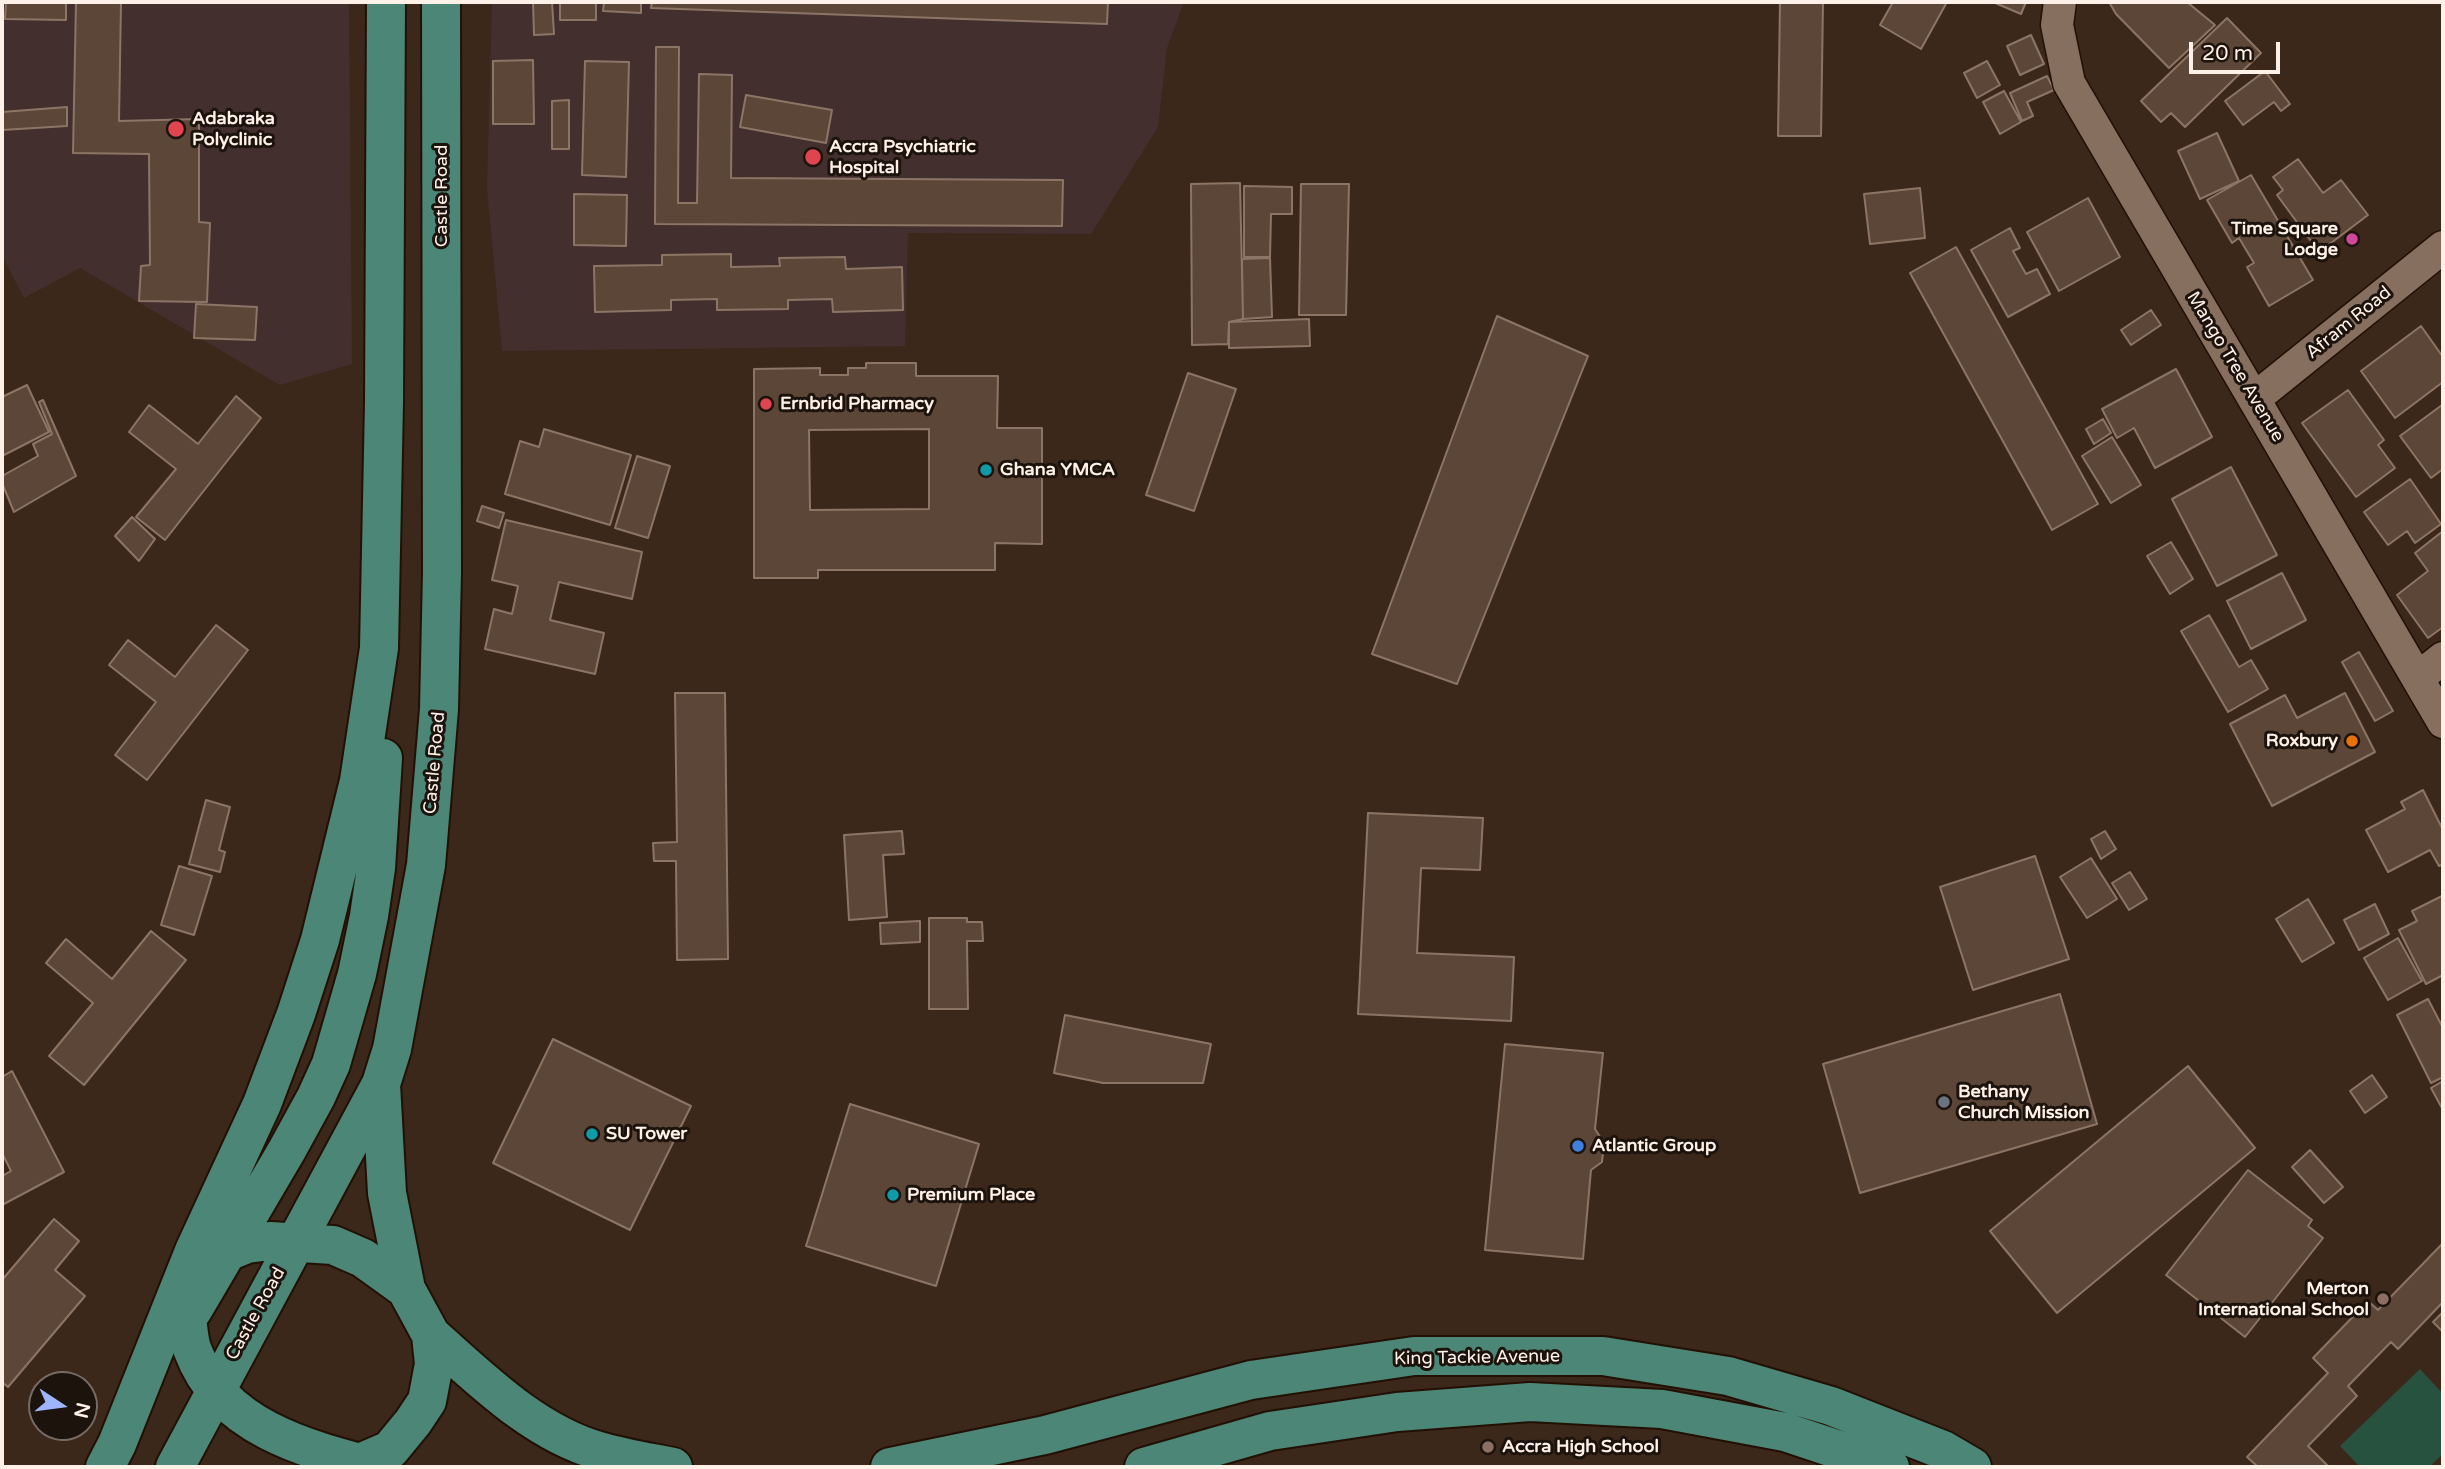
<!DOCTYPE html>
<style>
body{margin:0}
#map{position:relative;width:2445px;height:1469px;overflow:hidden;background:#3c281a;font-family:"Varela Round",sans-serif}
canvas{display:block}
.frame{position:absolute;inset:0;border:4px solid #fff1e8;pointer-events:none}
.north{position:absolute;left:28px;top:1371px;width:70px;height:70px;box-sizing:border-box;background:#1c130d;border:2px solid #776c65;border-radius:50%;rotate:103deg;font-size:19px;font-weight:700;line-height:28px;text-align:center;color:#fff1e8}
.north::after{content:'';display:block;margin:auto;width:24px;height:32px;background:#9eb4fd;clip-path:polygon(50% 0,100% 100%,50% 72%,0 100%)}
.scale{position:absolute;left:2189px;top:42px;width:91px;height:32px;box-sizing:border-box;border:4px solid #fff1e8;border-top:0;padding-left:9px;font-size:21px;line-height:24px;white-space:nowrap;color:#fff1e8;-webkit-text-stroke:5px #1c130d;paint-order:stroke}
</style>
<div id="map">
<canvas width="2445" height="1469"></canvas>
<div class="frame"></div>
<div class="north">N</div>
<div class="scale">20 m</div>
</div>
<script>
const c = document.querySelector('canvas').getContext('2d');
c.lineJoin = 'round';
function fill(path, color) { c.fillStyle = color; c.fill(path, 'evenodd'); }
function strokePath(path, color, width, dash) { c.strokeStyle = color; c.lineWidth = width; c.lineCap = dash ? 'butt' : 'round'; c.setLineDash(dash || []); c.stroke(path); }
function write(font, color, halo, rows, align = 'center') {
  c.font = font + ' "Varela Round",sans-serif'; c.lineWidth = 6; c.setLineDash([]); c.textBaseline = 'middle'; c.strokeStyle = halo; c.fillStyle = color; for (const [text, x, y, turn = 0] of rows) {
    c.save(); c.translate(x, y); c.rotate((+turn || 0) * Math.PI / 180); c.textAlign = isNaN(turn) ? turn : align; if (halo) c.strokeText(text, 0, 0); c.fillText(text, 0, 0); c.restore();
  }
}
fill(new Path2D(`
 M2,2h347l3,362 -72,21 -200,-117 -56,30 -22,-42z
 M492,2h692l-17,46 -9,79 -67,107 -183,-1 -3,113 -403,5 -15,-163z`), '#432f2d');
fill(new Path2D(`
 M2420,1369l23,25v60l-14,13h-69l-20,-21z`), '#27523f');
const building = new Path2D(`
 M6,2h60v18l-61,-1z
 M76,2h45l-2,119 80,-2v103l11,1 -3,79 -68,-1 2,-35 9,-1 -1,-111 -76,-1z
 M533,2h19l2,32 -20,1z
 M560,2h36v18h-36z
 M604,2h37v11l-38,-2z
 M652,2h456l-1,22 -456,-16z
 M1780,2h43l-2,134h-43z
 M1893,2h54l-26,47 -41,-24z
 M1993,2h33l-5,12z
 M2109,2h78l28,23 -46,43 -53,-54z
 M2227,18l34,35 -76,74 -14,-14 -10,9 -20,-21z
 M2031,35l13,29 -24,11 -13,-29z
 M656,47h23l-1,156h19l2,-129 33,1 -1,103 332,2 -1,46 -407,-2z
 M533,60l1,64h-41v-63z
 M585,61l44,1 -3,115 -44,-2z
 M1987,61l13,24 -23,13 -13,-25z
 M2265,71l25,33 -9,7 -7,-9 -31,23 -18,-24z
 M2047,76l7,14 -27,12 6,14 -11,5 -12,-28z
 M2004,91l17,31 -21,12 -17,-32z
 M746,95l86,15 -6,33 -86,-16z
 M569,100v49h-17v-48z
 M67,107v19l-65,4v-18z
 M2217,133l22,48 -39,18 -22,-48z
 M2298,159l25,34 18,-13 27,35 -49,37 -42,-57 6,-5 -10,-13z
 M2251,175l62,105 -44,26 -22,-39 7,-4 -15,-25 -7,5 -25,-43z
 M1240,183l3,136 -14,3 -1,22 -36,1 -1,-161z
 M1301,184h48l-3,131h-47z
 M1244,186l48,1v27h-21l-1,43h-26z
 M1920,188l5,50 -55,6 -6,-50z
 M574,194l53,1 -1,51 -52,-1z
 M2088,198l32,59 -61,34 -32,-59z
 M2010,228l10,20 -7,3 13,23 11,-5 13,25 -42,23 -37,-67z
 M1956,247l142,257 -46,26 -142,-257z
 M731,254v13l49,-1 -1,-8 66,-1 1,12 56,-2 1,43 -70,2 -1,-13 -44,1v9l-71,1v-11l-46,1v10l-76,2 -1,-46 68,-1v-10z
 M1270,258l2,59 -29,2 -1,-60z
 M196,304l61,3 -2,33 -61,-2z
 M2151,310l10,15 -30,20 -10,-15z
 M1497,316l91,40 -131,328 -85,-30z
 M1309,319l1,27 -81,2v-26z
 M2421,326l22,31v25l-48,36 -34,-47z
 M866,363h50v13h82l-1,52h45v116l-47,-1v27h-177v8h-64v-209l66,-1v7h28v-7h18zM929,429v80l-119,1 -1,-80z
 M2176,369l36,68 -57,31 -21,-40 -17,10 -15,-29z
 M1188,373l48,16 -42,122 -48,-16z
 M27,385l22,47 -47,24v-59z
 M2348,390l36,50 -6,5 17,23 -39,29 -54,-74z
 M236,396l25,22 -96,122 -29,-23 40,-48 -47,-37 20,-27 49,39z
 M43,400l33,76 -62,36 -12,-29v-7l36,-20 -5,-12 19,-10 -13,-32z
 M2442,405l1,64 -12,9 -31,-42z
 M2103,419l8,14 -17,11 -8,-15z
 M544,429l87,26 -21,70 -105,-31 15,-53 19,6z
 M2112,437l29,48 -30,18 -29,-47z
 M637,456l33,10 -22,72 -33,-10z
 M2231,467l46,88 -60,31 -45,-87z
 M2410,479l31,45 -26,19 -8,-12 -19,14 -24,-33z
 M482,506l22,7 -5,15 -22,-7z
 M132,517l23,22 -16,22 -24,-25z
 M506,520l136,32 -10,47 -73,-17 -9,38 54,13 -9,41 -110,-25 9,-40 18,5 6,-28 -26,-6z
 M2443,531v96l-15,11 -31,-43 31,-24 -13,-18z
 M2171,542l22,37 -23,15 -23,-38z
 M2282,573l24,47 -55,29 -24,-48z
 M2209,615l30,52 12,-7 17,29 -40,23 -47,-81z
 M216,625l32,25 -101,130 -32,-25 41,-53 -47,-37 19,-25 47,37z
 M2359,652l34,59 -18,10 -33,-59z
 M675,693h50l3,266 -51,1 -1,-99h-22l-1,-18 24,-1z
 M2345,693l30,59 -103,54 -42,-82 55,-29 12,23z
 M2423,790l20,40v34l-4,2 -9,-16 -42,22 -22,-42 39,-21 -4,-7z
 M206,800l24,7 -11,43 6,2 -5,20 -31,-8z
 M1368,813l115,5 -3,52 -59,-2 -4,85 97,4 -3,64 -153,-7z
 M902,831l2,23 -21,1 4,62 -38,3 -5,-85z
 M2105,831l11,18 -15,10 -10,-20z
 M2035,856l34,103 -96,31 -33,-103z
 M2091,858l26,41 -30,19 -27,-41z
 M179,866l33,10 -18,59 -33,-10z
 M2130,872l17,27 -18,11 -17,-27z
 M2442,896l1,79 -17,9 -27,-54 18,-9 -5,-10z
 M2308,899l26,44 -32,19 -26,-43z
 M2375,904l14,30 -30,16 -15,-30z
 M929,918h38v4h15l1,19h-16l1,68h-39z
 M920,921v21l-39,2 -1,-21z
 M151,931l35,29 -102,125 -35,-29 44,-53 -47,-40 20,-24 46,40z
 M2398,938l24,43 -34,19 -24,-42z
 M2060,994l37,130 -237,69 -37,-129z
 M2428,999l15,29v49l-12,6 -34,-68z
 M1065,1015l146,29 -8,39h-100l-49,-10z
 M553,1039l138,67 -61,124 -137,-67z
 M1505,1044l98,9 -8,76 9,14 -2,19 -11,8 -8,89 -98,-9z
 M2188,1066l67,82 -198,165 -67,-82z
 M12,1071l52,101 -62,33v-29l9,-5 -9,-18v-76z
 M2372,1075l15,22 -22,16 -15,-22z
 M2443,1081v29l-12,-22z
 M850,1104l129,40 -43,142 -130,-40z
 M2310,1150l33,37 -19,16 -32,-36z
 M2248,1170l64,50 -4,6 15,12 -78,99 -79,-62z
 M54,1219l25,22 -24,29 30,26 -77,91 -6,-5v-102z
 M2443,1243v59l-45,47 -7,-7 -43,44 9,10 -49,50 21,21h-71l-11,-10 81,-84 -15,-15 55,-57 10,9z
 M2443,1312v20l-10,-10z`);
fill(building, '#5c4638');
strokePath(building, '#8d7566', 2);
const minor = new Path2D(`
 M2060,2l-3,23 12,58 374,639
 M2254,399l189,-152
 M2418,678l25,-20`);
const major = new Path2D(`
 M381,1084l6,109 19,96
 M225,1253l22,-9 23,-3 63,4 30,13 43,31 25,46 3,29 -7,37 -14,21 -23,28 -30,13
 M193,1310l94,-160 29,-53 15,-33 26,-90 12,-58 7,-48 7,-110
 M187,1320c2,10 2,22 6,31 28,76 113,98 182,116
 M431,1335c50,44 102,97 168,116 24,7 49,11 74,16
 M105,1467l12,-23 77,-193 68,-147 34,-90 24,-74 39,-159 20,-133 5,-246 2,-400
 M175,1467l206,-383 11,-35 34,-184 13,-156 3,-137 -1,-570
 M890,1467l155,-32 206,-55 163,-24h189l125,20 103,30 112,44 29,17
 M1144,1467l126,-36 127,-19 133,-10 132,7 123,23 105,35`);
strokePath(minor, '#221004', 35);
strokePath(major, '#221004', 42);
strokePath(minor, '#876f60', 32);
strokePath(major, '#4b8676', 38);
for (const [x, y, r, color] of [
 [176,129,9,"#e0444e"],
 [813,157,9,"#e0444e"],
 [2352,239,7,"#d1479c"],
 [766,404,7,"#e0444e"],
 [986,470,7,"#0f9aa8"],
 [2352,741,7,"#e8710a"],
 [1944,1102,7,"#6b7280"],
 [592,1134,7,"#0f9aa8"],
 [1578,1146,7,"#3f7fe0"],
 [893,1195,7,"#0f9aa8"],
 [2383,1299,7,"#8d6e63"],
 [1488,1447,7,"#8d6e63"]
]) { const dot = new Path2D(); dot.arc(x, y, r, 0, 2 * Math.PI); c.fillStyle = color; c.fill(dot); strokePath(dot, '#1c130d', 2.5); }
write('bold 18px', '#fff1e8', '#1c130d', [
 ["Adabraka",192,119],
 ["Polyclinic",192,140],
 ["Accra Psychiatric",829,147],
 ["Hospital",829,168],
 ["Time Square",2338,229,"right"],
 ["Lodge",2338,250,"right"],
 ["Ernbrid Pharmacy",780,404],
 ["Ghana YMCA",1000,470],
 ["Roxbury",2338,741,"right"],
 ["Bethany",1958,1092],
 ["Church Mission",1958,1113],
 ["SU Tower",606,1134],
 ["Atlantic Group",1592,1146],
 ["Premium Place",907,1195],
 ["Merton",2369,1289,"right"],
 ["International School",2369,1310,"right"],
 ["Accra High School",1502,1447]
], 'left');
write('18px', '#fff1e8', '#1c130d', [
 ["Castle Road",442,196,-90],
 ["Afram Road",2349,323,-39],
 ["Mango Tree Avenue",2235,367,59],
 ["Castle Road",435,763,-85],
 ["Castle Road",256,1314,-61],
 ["King Tackie Avenue",1477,1358,-1]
]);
</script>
